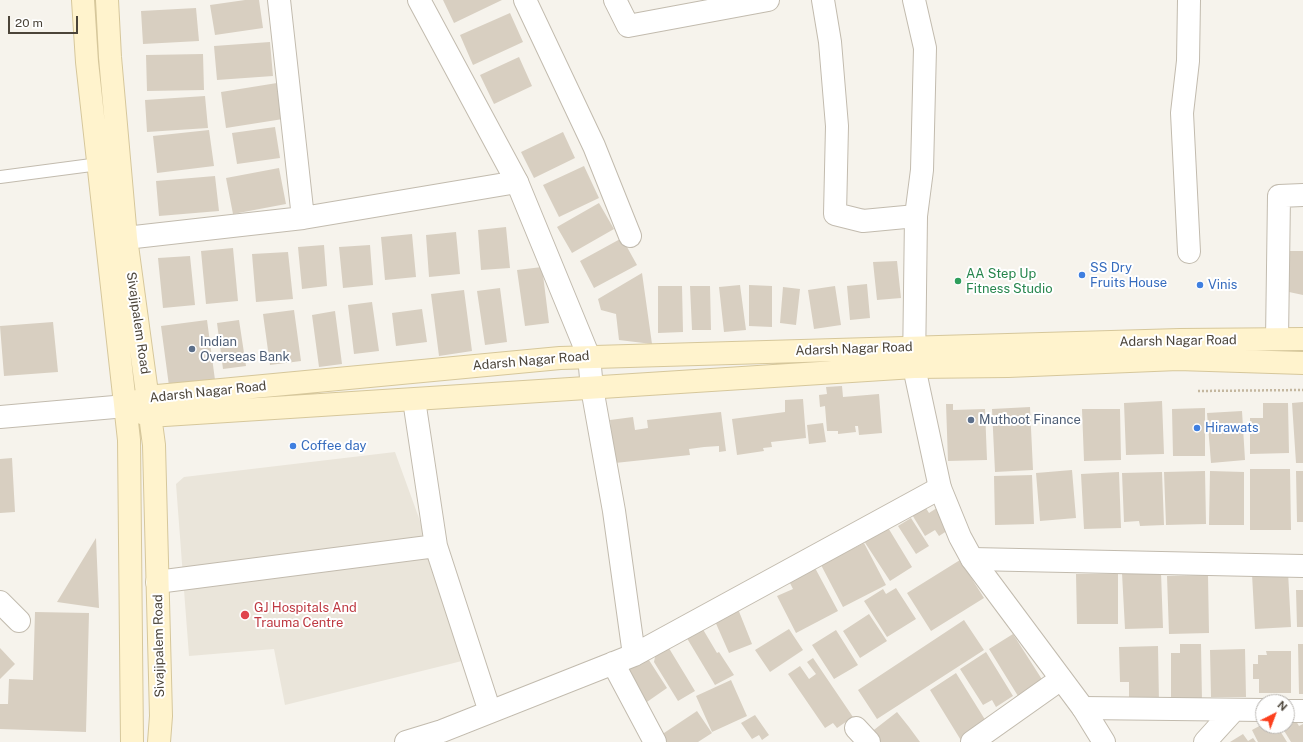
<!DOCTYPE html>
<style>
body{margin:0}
#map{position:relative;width:1303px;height:742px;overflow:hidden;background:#f6f3ec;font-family:"Public Sans",sans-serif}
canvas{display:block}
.north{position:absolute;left:1255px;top:694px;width:40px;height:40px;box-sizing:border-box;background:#fff;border:1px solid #b7b4b0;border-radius:50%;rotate:42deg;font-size:11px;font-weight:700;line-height:16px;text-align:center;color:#4b4439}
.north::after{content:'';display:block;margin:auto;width:14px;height:18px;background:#fc3f1d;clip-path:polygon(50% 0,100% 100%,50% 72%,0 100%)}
.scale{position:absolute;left:8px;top:16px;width:70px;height:18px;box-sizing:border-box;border:2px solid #4b4439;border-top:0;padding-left:5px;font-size:12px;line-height:14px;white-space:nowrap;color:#4b4439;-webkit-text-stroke:3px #fff;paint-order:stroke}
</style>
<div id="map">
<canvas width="1303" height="742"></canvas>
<div class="north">N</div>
<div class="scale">20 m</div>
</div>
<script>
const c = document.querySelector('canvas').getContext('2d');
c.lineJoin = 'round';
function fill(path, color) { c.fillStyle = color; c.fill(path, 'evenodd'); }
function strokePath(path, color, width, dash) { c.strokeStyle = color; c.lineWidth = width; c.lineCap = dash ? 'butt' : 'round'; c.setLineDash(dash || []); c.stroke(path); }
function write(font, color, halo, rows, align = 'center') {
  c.font = font + ' "Public Sans",sans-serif'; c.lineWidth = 4; c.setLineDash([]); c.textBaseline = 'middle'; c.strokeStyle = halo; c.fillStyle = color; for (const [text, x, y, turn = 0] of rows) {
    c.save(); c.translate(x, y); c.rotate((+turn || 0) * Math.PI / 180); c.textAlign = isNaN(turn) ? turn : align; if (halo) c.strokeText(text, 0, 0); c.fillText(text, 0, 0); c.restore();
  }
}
fill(new Path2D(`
 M395,452l75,207 -185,46 -11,-56 -85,7 -13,-172 8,-7z`), '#eae5da');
fill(new Path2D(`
 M245,0h14l4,28 -48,7 -5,-30z
 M443,0h59l-48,23z
 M196,8l3,33 -56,3 -2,-33z
 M510,13l13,29 -50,23 -13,-30z
 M270,42l3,34 -56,4 -3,-34z
 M203,54l1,36 -57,1 -1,-36z
 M519,57l13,29 -38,18 -14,-29z
 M277,83l6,36 -57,9 -5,-36z
 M205,96l3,32 -61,4 -2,-32z
 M275,127l5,31 -43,6 -5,-31z
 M209,130l5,36 -57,7 -4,-37z
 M563,132l12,26 -41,20 -13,-26z
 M584,166l15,32 -40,19 -16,-32z
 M279,168l7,36 -53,10 -7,-36z
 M215,176l4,35 -60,5 -3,-35z
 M599,203l15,26 -42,24 -15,-26z
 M506,227l4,41 -29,2 -3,-40z
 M456,232l4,42 -31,3 -3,-42z
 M412,234l4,43 -31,3 -4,-43z
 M622,238l15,27 -43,23 -14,-27z
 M324,245l3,41 -25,3 -4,-42z
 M370,245l3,40 -30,3 -4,-41z
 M233,248l5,53 -32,3 -5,-53z
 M1287,251h16v44l-14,-3z
 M288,252l5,47 -37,3 -4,-48z
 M190,256l5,49 -32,3 -5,-50z
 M897,261l4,37 -24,2 -4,-38z
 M542,267l7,56 -24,3 -8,-56z
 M642,273l10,71 -33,-4 -3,-26 -15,-4 -3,-11z
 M867,284l3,34 -20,2 -3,-34z
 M740,285l6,45 -22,2 -5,-45z
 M749,285l23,1v41l-23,-1z
 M658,286h24l1,46 -25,1z
 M690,286h20l1,44h-19z
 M835,286l6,39 -27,4 -6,-39z
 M783,287l17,2 -4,36 -16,-2z
 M500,288l7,54 -22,3 -8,-54z
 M464,290l8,61 -33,5 -8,-62z
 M372,302l7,49 -25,3 -6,-49z
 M422,309l5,33 -31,4 -4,-33z
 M294,310l7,51 -31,4 -7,-51z
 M335,311l7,53 -23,3 -7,-52z
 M207,320l8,60 -46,6 -8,-60z
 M239,320l7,46 -23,3 -6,-46z
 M53,322l5,50 -54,4 -4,-50z
 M842,386l1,11 36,-3 3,39 -23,2 -1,-9h-3l1,6 -18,2v-3h-11l-2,-25 -5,1 -1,-12 8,-1 -1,-7z
 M803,399l3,39 -35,4 1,5 -9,1 1,3 -27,4 -5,-36 53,-7v-12z
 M1162,401l2,53 -38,1 -2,-52z
 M1303,402v61h-7l-4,-60z
 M1263,403h25l1,50 -39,1v-36h13z
 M946,404h7v6l32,-1 2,51 -39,1z
 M1030,407l3,63 -38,2 -3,-63z
 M1205,408v48h-32l-1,-47z
 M1082,409h38l1,51 -37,1z
 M1242,411l3,49 -34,3 -4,-50z
 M721,412l5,39 -7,1v-6l-15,1 -15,2 1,6 -75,8 -5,-43 23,-3 2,13 13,-2 -1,-8z
 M823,423l3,19 -17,2 -2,-19z
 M12,458l3,54 -15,1v-54z
 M1250,469h40l1,61h-41z
 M1072,470l4,48 -36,3 -4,-48z
 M1205,471l1,53 -40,1 -2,-53z
 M1210,471l34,1v53h-35z
 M1296,471h7v51h-6z
 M1119,472l2,56 -37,1 -3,-55z
 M1162,472l2,53 -24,1 -1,-5 -15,1 -2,-49z
 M1032,475l2,49 -39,1 -1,-49z
 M924,505l5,8 11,-7 13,21 -14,9 -4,-6 -10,6 -14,-23z
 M911,518l18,28 -13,8 -18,-28z
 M887,526l25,41 -22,14 -28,-43z
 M96,538l3,70 -42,-6z
 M864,543l22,42 -43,22 -22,-42z
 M960,560l24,38 -53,33 -24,-38z
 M814,566l24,45 -42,22 -19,-37 16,-7 -5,-10z
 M1161,572l2,56 -38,1 -3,-56z
 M1288,572l3,55 -36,2 -3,-55z
 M1076,574h42v50h-41z
 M1208,575l1,58 -40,1 -2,-58z
 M896,588l20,31 -29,18 -23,-36 19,-12 3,5z
 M1296,590h7v37h-6z
 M738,609l14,35 -23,9 -15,-34z
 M35,612l54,1 -3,119 -86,-3v-25h8l1,-25 24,1z
 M869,614l18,27 -27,17 -17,-27z
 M964,620l20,30 -107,69 -19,-29z
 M698,621l19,32 2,-1 15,23 -19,10 -33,-55z
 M789,629l14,21 -33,22 -15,-22z
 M836,630l22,35 -24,14 -22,-34z
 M1013,634l30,47 -25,15 -29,-47z
 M1180,644h21l1,57 -31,1v-49h9z
 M1298,644h5v50h-4z
 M667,645l28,46 -17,10 -24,-39 2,-10z
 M1158,646l1,57h-30v-21h-9l-1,-35z
 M0,648l15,16 -15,15z
 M1245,649l1,48h-35l-1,-47z
 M1266,651h25v42h-32v-14h-6v-15h5v-9h9z
 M986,652l27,44 -17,11 -4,-7 -9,5 -23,-36z
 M647,657l20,31 -23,16 -21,-31z
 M813,658l40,59 -16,11 -4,-5 -8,5 -37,-54 12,-8 9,13 7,-5 -9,-12z
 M956,673l33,53 -27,16 -32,-52z
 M731,680l16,36 -35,16 -16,-36z
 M697,711l15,22 -14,9h-41l-2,-3z
 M897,712l12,15 11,15h-43l-7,-9z
 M755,715l14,20 -7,5 -3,-5 -7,4 -11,-16z
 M1296,721l3,5 4,-2v18h-12l-8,-13z
 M1263,724l6,7 8,-5 10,16h-29l-6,-12z
 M1243,734l5,7 5,-3 3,4h-26z`), '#d8cfc1');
const service = new Path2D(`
 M0,177l99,-13`);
const minor = new Path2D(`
 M525,0l69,146 36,90
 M615,0l13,26 140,-26
 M823,0l7,42 7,84 -2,88 28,7 53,-5
 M517,182l72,175 3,31 22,123 20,144
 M1189,252l-7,-139 6,-52 1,-61
 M1277,339l2,-143 24,-1
 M414,400l22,146 54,166
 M0,417l126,-11
 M972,559l331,7
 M157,582l279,-36
 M0,602l19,19
 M613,663l42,79
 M1083,708l180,2
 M1287,711h16
 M856,728l13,14
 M406,742l36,-11 192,-76 306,-167
 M972,742l89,-63
 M1205,742l29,-32`);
const tertiary = new Path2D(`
 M279,0l24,218
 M914,0l11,48 -3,122 -6,46 -2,151 26,121 20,49 12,22 111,149 21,34
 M108,240l195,-22 214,-36 -98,-182`);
const secondary = new Path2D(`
 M83,0l4,62 42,378 3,302
 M107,0l3,57 16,181 28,207 7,271 -2,26
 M126,406l21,-9 413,-39 620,-18 123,-1
 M126,406l23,10 765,-49 94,-1 170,-7 125,4`);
strokePath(service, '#c2bbae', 14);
strokePath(minor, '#c2bbae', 24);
strokePath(tertiary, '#c2bbae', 24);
strokePath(secondary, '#d6c79b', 24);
strokePath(new Path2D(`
 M1198,391l105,-1`), '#c4b79f', 2.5, [2, 2]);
strokePath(service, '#fff', 12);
strokePath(minor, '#fff', 22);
strokePath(tertiary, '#fff', 22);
strokePath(secondary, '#fff3cd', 22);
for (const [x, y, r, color] of [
 [1082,275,4,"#3f7fe0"],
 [958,281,4,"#2e9e5b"],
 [1200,285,4,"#3f7fe0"],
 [192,349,4,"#5c6f8a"],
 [971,420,4,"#5c6f8a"],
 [1197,428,4,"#3f7fe0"],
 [293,446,4,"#3f7fe0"],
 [245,615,5,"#e0444e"]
]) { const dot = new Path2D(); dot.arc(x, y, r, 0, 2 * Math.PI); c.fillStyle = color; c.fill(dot); strokePath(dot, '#fff', 1.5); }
write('13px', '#366cbe', '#fff', [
 ["SS Dry",1090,268],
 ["Fruits House",1090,283],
 ["Vinis",1208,285],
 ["Hirawats",1205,428],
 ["Coffee day",301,446]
], 'left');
write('13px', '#27864d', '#fff', [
 ["AA Step Up",966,274],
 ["Fitness Studio",966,289]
], 'left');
write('13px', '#4b4439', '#fff', [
 ["Sivajipalem Road",138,323,82],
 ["Adarsh Nagar Road",1178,341,-1],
 ["Adarsh Nagar Road",854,349,-2],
 ["Adarsh Nagar Road",531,361,-5],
 ["Adarsh Nagar Road",208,392,-6],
 ["Sivajipalem Road",159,646,-91]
]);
write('13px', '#4e5e75', '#fff', [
 ["Indian",200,342],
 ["Overseas Bank",200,357],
 ["Muthoot Finance",979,420]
], 'left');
write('13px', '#be3a42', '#fff', [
 ["GJ Hospitals And",254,608],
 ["Trauma Centre",254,623]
], 'left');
</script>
